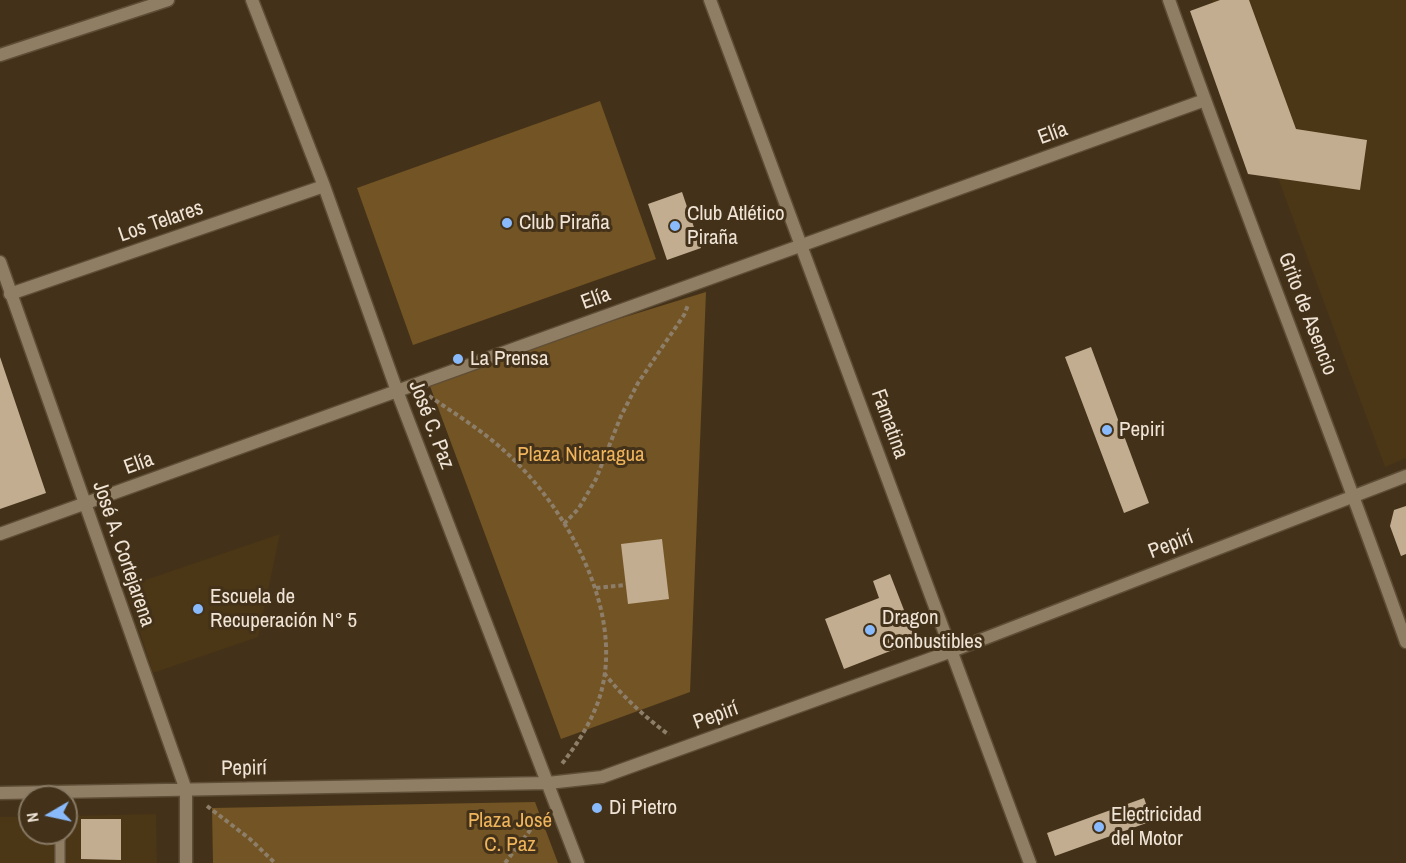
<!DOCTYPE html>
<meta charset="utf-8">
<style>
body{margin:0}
#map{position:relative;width:1406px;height:863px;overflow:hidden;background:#433219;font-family:"Archivo Narrow",sans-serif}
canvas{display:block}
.north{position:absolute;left:18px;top:785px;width:60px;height:60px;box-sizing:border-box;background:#433219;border:2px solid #887965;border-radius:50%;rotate:261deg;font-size:16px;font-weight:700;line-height:24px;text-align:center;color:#efe4d6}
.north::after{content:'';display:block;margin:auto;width:21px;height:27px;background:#89bafc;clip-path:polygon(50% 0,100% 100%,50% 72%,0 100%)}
</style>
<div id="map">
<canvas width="1406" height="863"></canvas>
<div class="north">N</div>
</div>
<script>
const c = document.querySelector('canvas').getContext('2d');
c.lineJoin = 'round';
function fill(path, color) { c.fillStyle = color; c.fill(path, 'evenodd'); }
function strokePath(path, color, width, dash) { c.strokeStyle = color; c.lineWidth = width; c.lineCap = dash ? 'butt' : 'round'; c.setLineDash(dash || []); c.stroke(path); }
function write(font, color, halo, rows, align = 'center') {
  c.font = font + ' "Archivo Narrow",sans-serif'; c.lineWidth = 6; c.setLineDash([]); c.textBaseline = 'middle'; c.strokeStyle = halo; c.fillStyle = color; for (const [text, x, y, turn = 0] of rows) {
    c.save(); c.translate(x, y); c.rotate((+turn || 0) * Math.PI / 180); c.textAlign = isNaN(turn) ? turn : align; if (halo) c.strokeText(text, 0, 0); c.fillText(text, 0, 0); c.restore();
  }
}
fill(new Path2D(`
 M1212,0h194v458l-21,9z
 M280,534l-22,103 -105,36 -28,-86z
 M156,814l1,49h-157v-46h30v16h36v-17z`), '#4b3615');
fill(new Path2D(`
 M600,101l56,158 -243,86 -56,-157z
 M706,292l-16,400 -129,47 -134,-361z
 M535,802l23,61h-345l-1,-55z`), '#735424');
fill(new Path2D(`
 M1220,0h29l47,129 71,11 -7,50 -112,-16 -58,-163z
 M682,192l19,56 -34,12 -19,-56z
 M1091,347l58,156 -25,10 -59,-156z
 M0,357l46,136 -46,16z
 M1406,506v48l-5,2 -11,-30 4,-16z
 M662,539l7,60 -41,5 -7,-60z
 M890,574l26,67 -72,28 -19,-50 54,-21 -6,-17z
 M1144,798l8,23 -97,35 -8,-23z
 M81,819h40v41l-40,-1z`), '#c2ad91');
const service = new Path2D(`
 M60,863v-30`);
const minor = new Path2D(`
 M252,0l72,186 73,205 181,472
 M710,0l320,863
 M1169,0c76,215 161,427 237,642
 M0,55l168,-55
 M0,262l186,528v73
 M10,294l314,-108
 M0,534l1205,-434
 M0,793l548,-10 54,-6 350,-126 454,-175`);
strokePath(service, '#5f4e37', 12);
strokePath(minor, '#5f4e37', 15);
strokePath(new Path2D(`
 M429,396c28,19 57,37 81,60 60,57 118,162 88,246 -9,24 -22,44 -37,63
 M564,524l15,-16 17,-29 25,-63 17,-33 46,-68 4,-10
 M596,588l30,-3
 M604,673c19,24 41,44 65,62
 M207,806l43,33 25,24
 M505,863l36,-47`), '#8d7e6a', 4, [4.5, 3]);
strokePath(service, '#907e64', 9);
strokePath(minor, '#907e64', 12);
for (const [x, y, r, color] of [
 [507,223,6,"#89bafc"],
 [675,226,6,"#89bafc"],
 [458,359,6,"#89bafc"],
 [1107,430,6,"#89bafc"],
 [198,609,6,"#89bafc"],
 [870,630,6,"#89bafc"],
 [597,808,6,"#89bafc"],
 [1099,827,6,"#89bafc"]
]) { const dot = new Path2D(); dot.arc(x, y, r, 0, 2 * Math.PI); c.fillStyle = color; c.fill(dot); strokePath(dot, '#433219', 2); }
write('21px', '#efe4d6', '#433219', [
 ["Elía",1053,134,-20],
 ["Los Telares",161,222,-19],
 ["Elía",596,299,-20],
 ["Grito de Asencio",1307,314,69],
 ["Famatina",889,424,70],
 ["José C. Paz",431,425,69],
 ["Elía",139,464,-20],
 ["Pepirí",1171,545,-21],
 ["José A. Cortejarena",123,554,71],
 ["Pepirí",716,716,-20],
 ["Pepirí",244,769,-1]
]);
write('21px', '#efe4d6', '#433219', [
 ["Club Atlético",687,214],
 ["Piraña",687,238],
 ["Club Piraña",519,223],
 ["La Prensa",470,359],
 ["Pepiri",1119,430],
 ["Escuela de",210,597],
 ["Recuperación N° 5",210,621],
 ["Dragon",882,618],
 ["Conbustibles",882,642],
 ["Di Pietro",609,808],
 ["Electricidad",1111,815],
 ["del Motor",1111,839]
], 'left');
write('21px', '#f0b55c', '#433219', [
 ["Plaza Nicaragua",581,455],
 ["Plaza José",510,821],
 ["C. Paz",510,845]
]);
</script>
